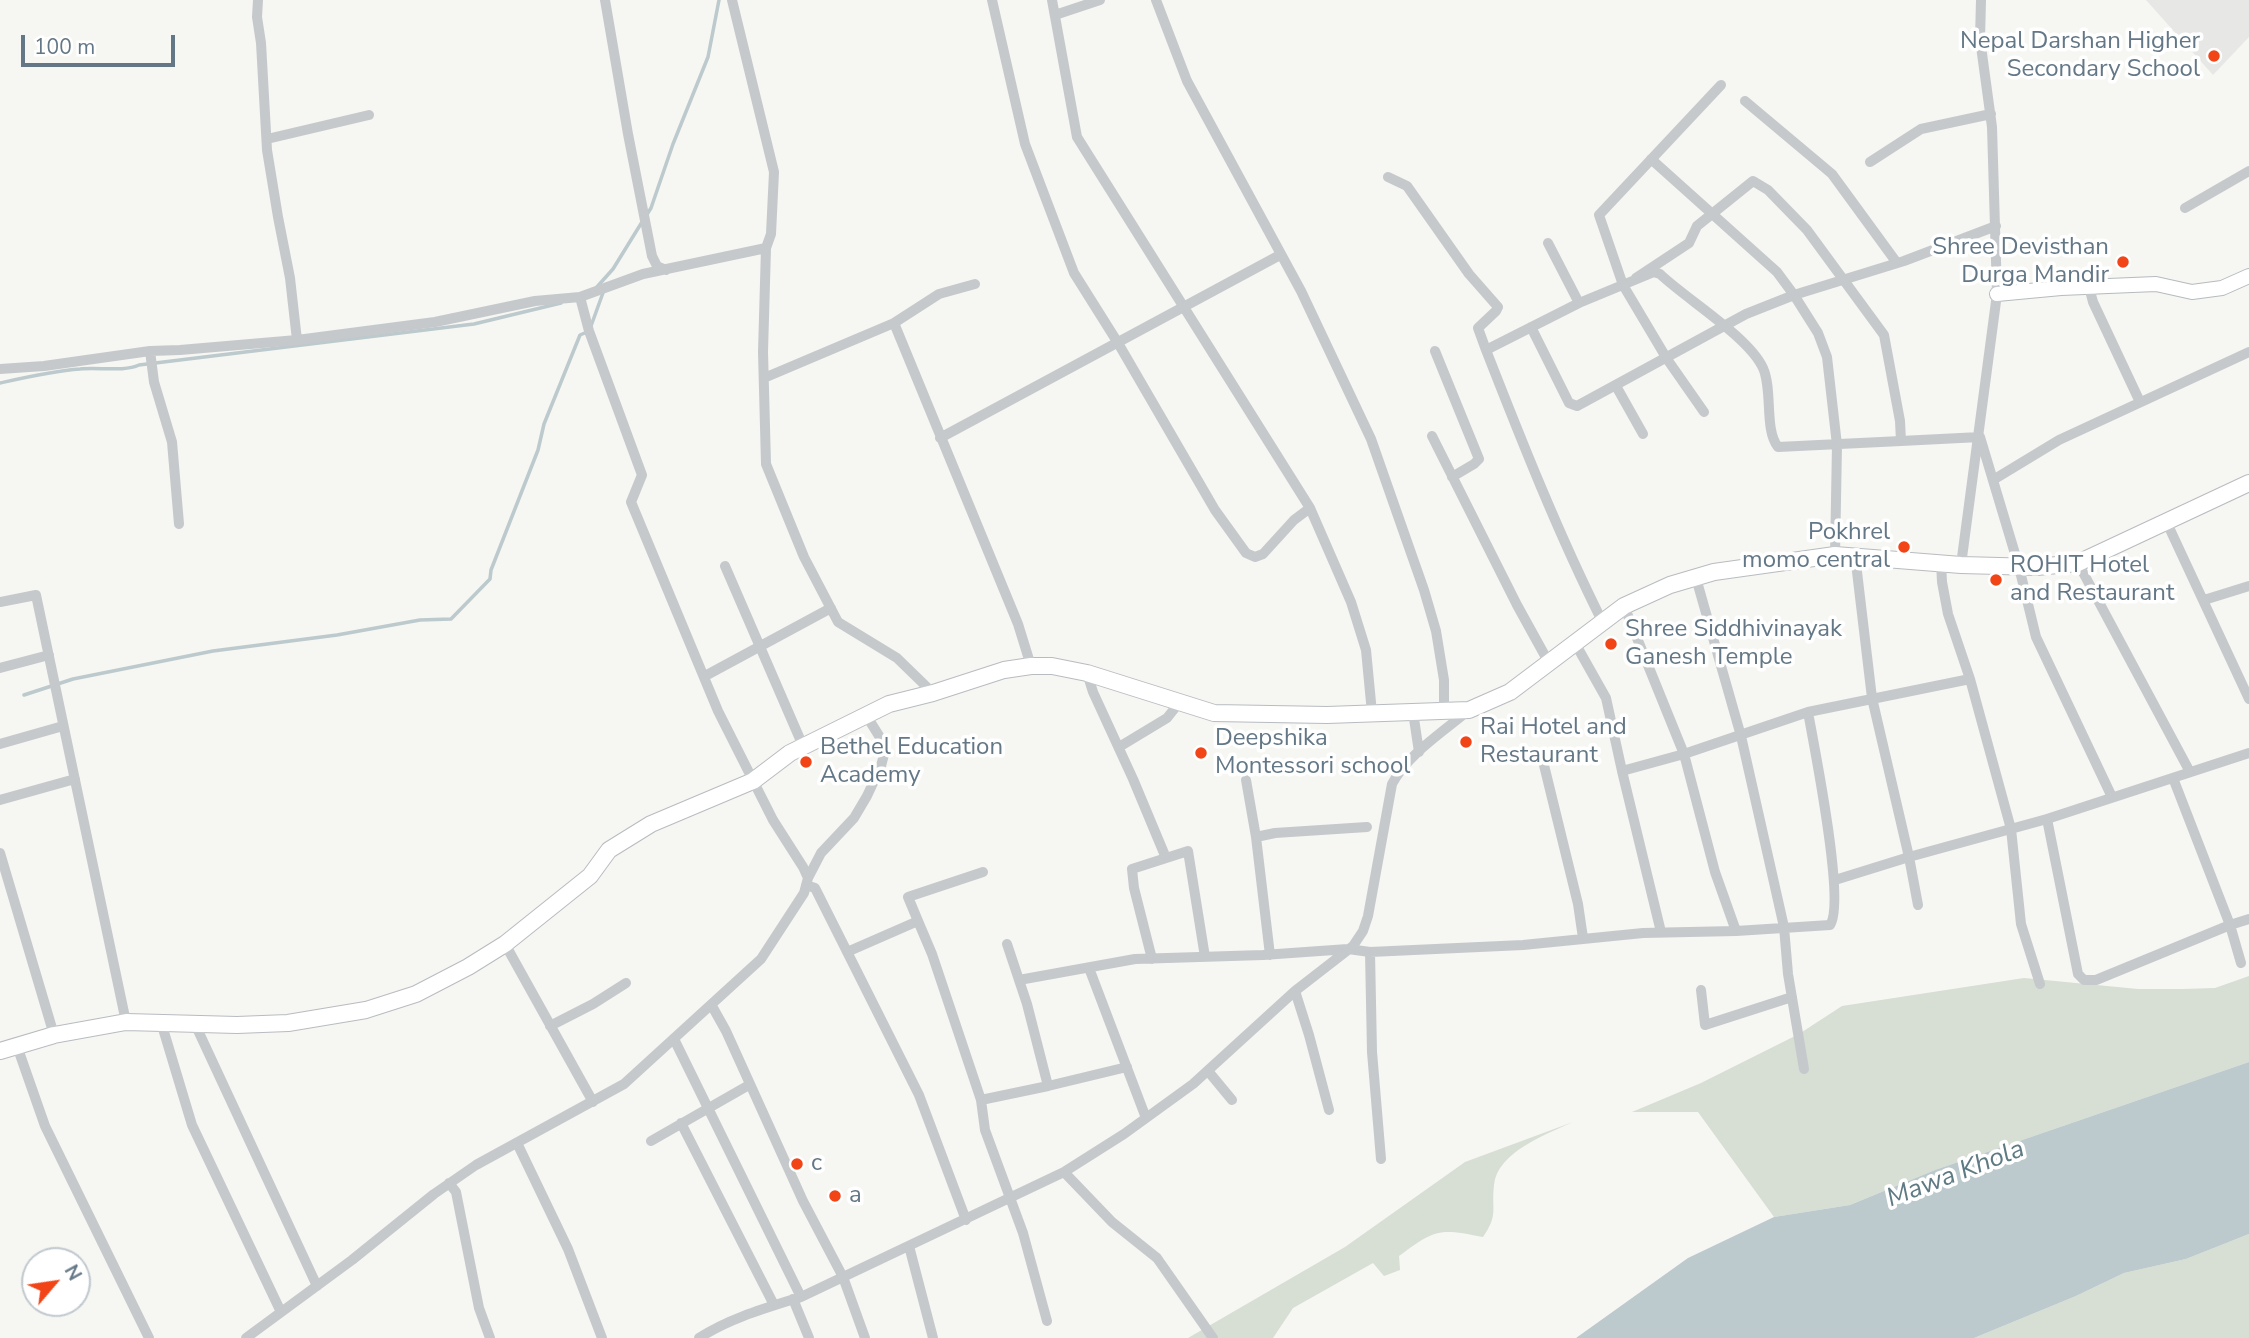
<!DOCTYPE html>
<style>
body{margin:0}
#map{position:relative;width:2249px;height:1338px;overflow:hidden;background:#f6f6f2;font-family:"Nunito Sans",sans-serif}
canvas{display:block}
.north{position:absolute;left:21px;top:1247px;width:70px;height:70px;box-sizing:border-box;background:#fff;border:2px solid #c1c9cf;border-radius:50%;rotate:61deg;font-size:19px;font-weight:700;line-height:28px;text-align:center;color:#637786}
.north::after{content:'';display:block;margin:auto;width:24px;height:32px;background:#f14518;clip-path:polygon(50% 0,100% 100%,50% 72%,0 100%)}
.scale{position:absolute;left:21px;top:35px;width:154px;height:32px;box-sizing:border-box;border:4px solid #637786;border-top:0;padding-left:9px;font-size:21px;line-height:24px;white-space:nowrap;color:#637786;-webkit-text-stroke:5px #fff;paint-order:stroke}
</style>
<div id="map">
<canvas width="2249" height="1338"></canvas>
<div class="north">N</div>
<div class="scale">100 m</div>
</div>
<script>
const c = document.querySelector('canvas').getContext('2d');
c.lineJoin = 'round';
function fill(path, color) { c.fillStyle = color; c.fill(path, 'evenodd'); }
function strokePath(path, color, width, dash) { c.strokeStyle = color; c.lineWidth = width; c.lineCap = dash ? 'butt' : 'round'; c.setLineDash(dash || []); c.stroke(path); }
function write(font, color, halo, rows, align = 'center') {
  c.font = font + ' "Nunito Sans",sans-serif'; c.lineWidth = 7; c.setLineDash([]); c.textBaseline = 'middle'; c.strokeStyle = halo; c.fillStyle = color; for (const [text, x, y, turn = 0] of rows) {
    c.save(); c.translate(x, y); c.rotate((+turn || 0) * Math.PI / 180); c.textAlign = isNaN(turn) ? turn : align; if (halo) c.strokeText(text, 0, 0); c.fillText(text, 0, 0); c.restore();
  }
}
fill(new Path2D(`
 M2146,0h103v37l-36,38z`), '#e7e8e6');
fill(new Path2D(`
 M2249,976v86l-314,108 -85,35 -76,12 -76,-105h-66l69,-29 98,-49 43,-28 182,-28 114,11h45l32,-1z
 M1573,1122c-26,12 -76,30 -79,63 -3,25 5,29 -11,52 -44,-9 -48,-8 -84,19l1,14 -16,6 -11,-13 -80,45 -20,30h-85l157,-91 120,-85z
 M2249,1234v104h-275l102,-42 48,-23 62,-14z`), '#d7ded3');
fill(new Path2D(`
 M2249,1062v172l-63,25 -62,14 -48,23 -102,42h-398l112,-80 86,-41 76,-12 85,-35z`), '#bcc9cd');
strokePath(new Path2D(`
 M646,216l5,-8 22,-64 35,-87 11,-57
 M596,288l17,-19 29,-47
 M591,326l13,-36
 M0,383c27,-6 53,-12 80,-14 18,-2 44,3 59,-4l335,-41 87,-21
 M24,695l49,-16 140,-28 124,-16 83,-15 31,-1 39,-40 1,-9 47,-120 6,-26 36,-89 7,-3`), '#bcc9cd', 3.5);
const secondary = new Path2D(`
 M1997,294l64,-6 95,-4 36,8 30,-4 27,-12`);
const primary = new Path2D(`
 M0,1051l54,-16 72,-13 111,3 51,-2 78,-13 50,-16 52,-27 37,-23 85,-68 19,-26 42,-26 102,-43 37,-28 99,-49 44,-11 71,-23 27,-4h21l35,7 127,40 113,2 142,-5 41,-18 114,-86 46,-21 44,-13 121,-17 126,10 76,2 41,-4 171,-80`);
strokePath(secondary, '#b5bbbf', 16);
strokePath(primary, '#b8bcc0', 18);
strokePath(new Path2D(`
 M258,0l-1,17 4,26 6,107 11,67 12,61 7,62
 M605,0l23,134 24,122 5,10 9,4
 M732,0l42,172 -3,62 -5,14 -3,104 3,112 38,93 34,65 59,36 36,35
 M992,0l33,144 49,129 44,70 97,167 31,43 9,4 8,-3 31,-34 16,-12
 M1052,0l25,137 233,371 41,94 15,48 6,63
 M1156,0l31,81 114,210 70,148 53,151 12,41 8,49v31
 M1055,15l45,-15
 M1745,101l87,73 65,89
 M267,139l102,-24
 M1651,159l126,113 17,23 24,38 9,24 10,88 -2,110
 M1870,162l51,-33 70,-15
 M1388,177l19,9 62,88 29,33 -2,4 -18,17 8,22
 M2185,208l64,-37
 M1548,243l31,60
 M1636,278l53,-35 8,-17 56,-45 15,9 39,40 77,105 16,86 1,20 79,-4 39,130 17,70 76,160
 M2089,287l4,15 47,100
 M894,323l124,301 13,42
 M1531,327l38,76 8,3 169,-92 48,-19 110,-34 92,-35
 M150,351l4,31 18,60 7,82
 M1435,351l44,108 -5,5 -22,13
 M0,369l44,-3 106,-15 30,-1 117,-10 138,-18 100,-21 45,-4 63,-23 123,-26
 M764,378l130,-55 45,-29 36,-10
 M1616,386l27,48
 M1704,412l-37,-53 -44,-74 -24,-70 122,-130
 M1432,436l85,169 32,58
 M940,438l340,-183
 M1993,480l66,-40 190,-88
 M2167,523l82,176
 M1855,555l17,143 37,159 9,48
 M1941,562l1,20 6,32 22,65 41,150 10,95 19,60
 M2078,563l112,209
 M1961,565l36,-271 -5,-167 -12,-88 1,-39
 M725,566l78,180
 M1696,578l45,158 43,191 4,47 16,95
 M2204,600l45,-14
 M0,602l36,-7 90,427
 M1624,606l60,148 124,-42 162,-33
 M1602,621c-44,-88 -80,-179 -116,-271l93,-47 75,-31 6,2c26,25 89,63 103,94 10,22 1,62 15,79l123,-6
 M1575,643l31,55 16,73
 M0,668l49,-13
 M1087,673l6,19 40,87 33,79
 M705,676l126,-68
 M1413,712l6,40
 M0,744l63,-18
 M1119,747l48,-29 12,-15
 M1542,757l36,147 5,34
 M2173,778l57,147 19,-6
 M1246,780l10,57
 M0,800l75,-21
 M2047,819l31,155 6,6h12l134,-55 11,38
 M0,853l54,182
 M808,878l13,-25 33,-35 13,-22 14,-30 5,-19 -20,-32
 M1835,880l74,-23 138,-38 202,-66
 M806,885l9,3 104,207 47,125
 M918,921l-10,-24 75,-25
 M1661,932l-39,-161 62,-17 31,118 21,59
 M505,944l88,158
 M847,952l71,-31 14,33 49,146 67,-14 -21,-82 -20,-60
 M1370,952l153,-7 120,-12 93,-2 94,-6c16,-22 -16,-179 -22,-213
 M1270,955l-14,-118 19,-4 92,-6
 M1152,959l-18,-71 -2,-19 56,-18 17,106
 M1089,968l57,150
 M1019,980l116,-21 128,-4 85,-6 22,3 2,100 9,107
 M1701,990l4,35 87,-28
 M1295,991l14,44 20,75
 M712,1006l14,25 77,170 40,76 22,61
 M161,1022l31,103 89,187
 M195,1024l122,262
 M550,1026l43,-22 33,-21
 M674,1039l127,258
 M17,1046l28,80 104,212
 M1208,1071l24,29
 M1048,1086l79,-19
 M981,1100l4,30 38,103 24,88
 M681,1123l93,182
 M651,1141l98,-56
 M517,1143l51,106 34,89
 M1064,1172l48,50 45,36 56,80
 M449,1183l7,9 23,116 11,30
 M909,1246l24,92
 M793,1299l16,39
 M246,1338l106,-78 82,-66 42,-29 148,-81 137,-125 43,-66 4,-15 -5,-11 -30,-47 -55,-109 -87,-209 11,-27 -53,-144 -9,-34
 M699,1338c31,-20 67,-30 102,-41l263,-125 60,-38 69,-50 102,-93 58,-45 10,-15 5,-15 24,-132c16,-30 51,-52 77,-74`), '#c5c9cc', 10);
strokePath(secondary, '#fff', 14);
strokePath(primary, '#fff', 16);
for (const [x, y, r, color] of [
 [2214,56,7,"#f14518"],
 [2123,262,7,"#f14518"],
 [1904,547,7,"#f14518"],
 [1996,580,7,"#f14518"],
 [1611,644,7,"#f14518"],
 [1466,742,7,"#f14518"],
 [1201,753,7,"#f14518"],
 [806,762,7,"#f14518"],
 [797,1164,7,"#f14518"],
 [835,1196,7,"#f14518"]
]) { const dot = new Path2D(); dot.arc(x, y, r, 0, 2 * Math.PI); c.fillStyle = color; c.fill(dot); strokePath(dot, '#fff', 2.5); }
write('24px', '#637786', '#fff', [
 ["Nepal Darshan Higher",2200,42,"right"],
 ["Secondary School",2200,70,"right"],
 ["Shree Devisthan",2109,248,"right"],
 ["Durga Mandir",2109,276,"right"],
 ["Pokhrel",1890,533,"right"],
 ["momo central",1890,561,"right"],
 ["ROHIT Hotel",2010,566],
 ["and Restaurant",2010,594],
 ["Shree Siddhivinayak",1625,630],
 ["Ganesh Temple",1625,658],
 ["Rai Hotel and",1480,728],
 ["Restaurant",1480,756],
 ["Deepshika",1215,739],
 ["Montessori school",1215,767],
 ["Bethel Education",820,748],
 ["Academy",820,776],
 ["c",811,1164],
 ["a",849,1196]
], 'left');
write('italic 26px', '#5e7a83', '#fff', [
 ["Mawa Khola",1956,1175,-21]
]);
</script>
